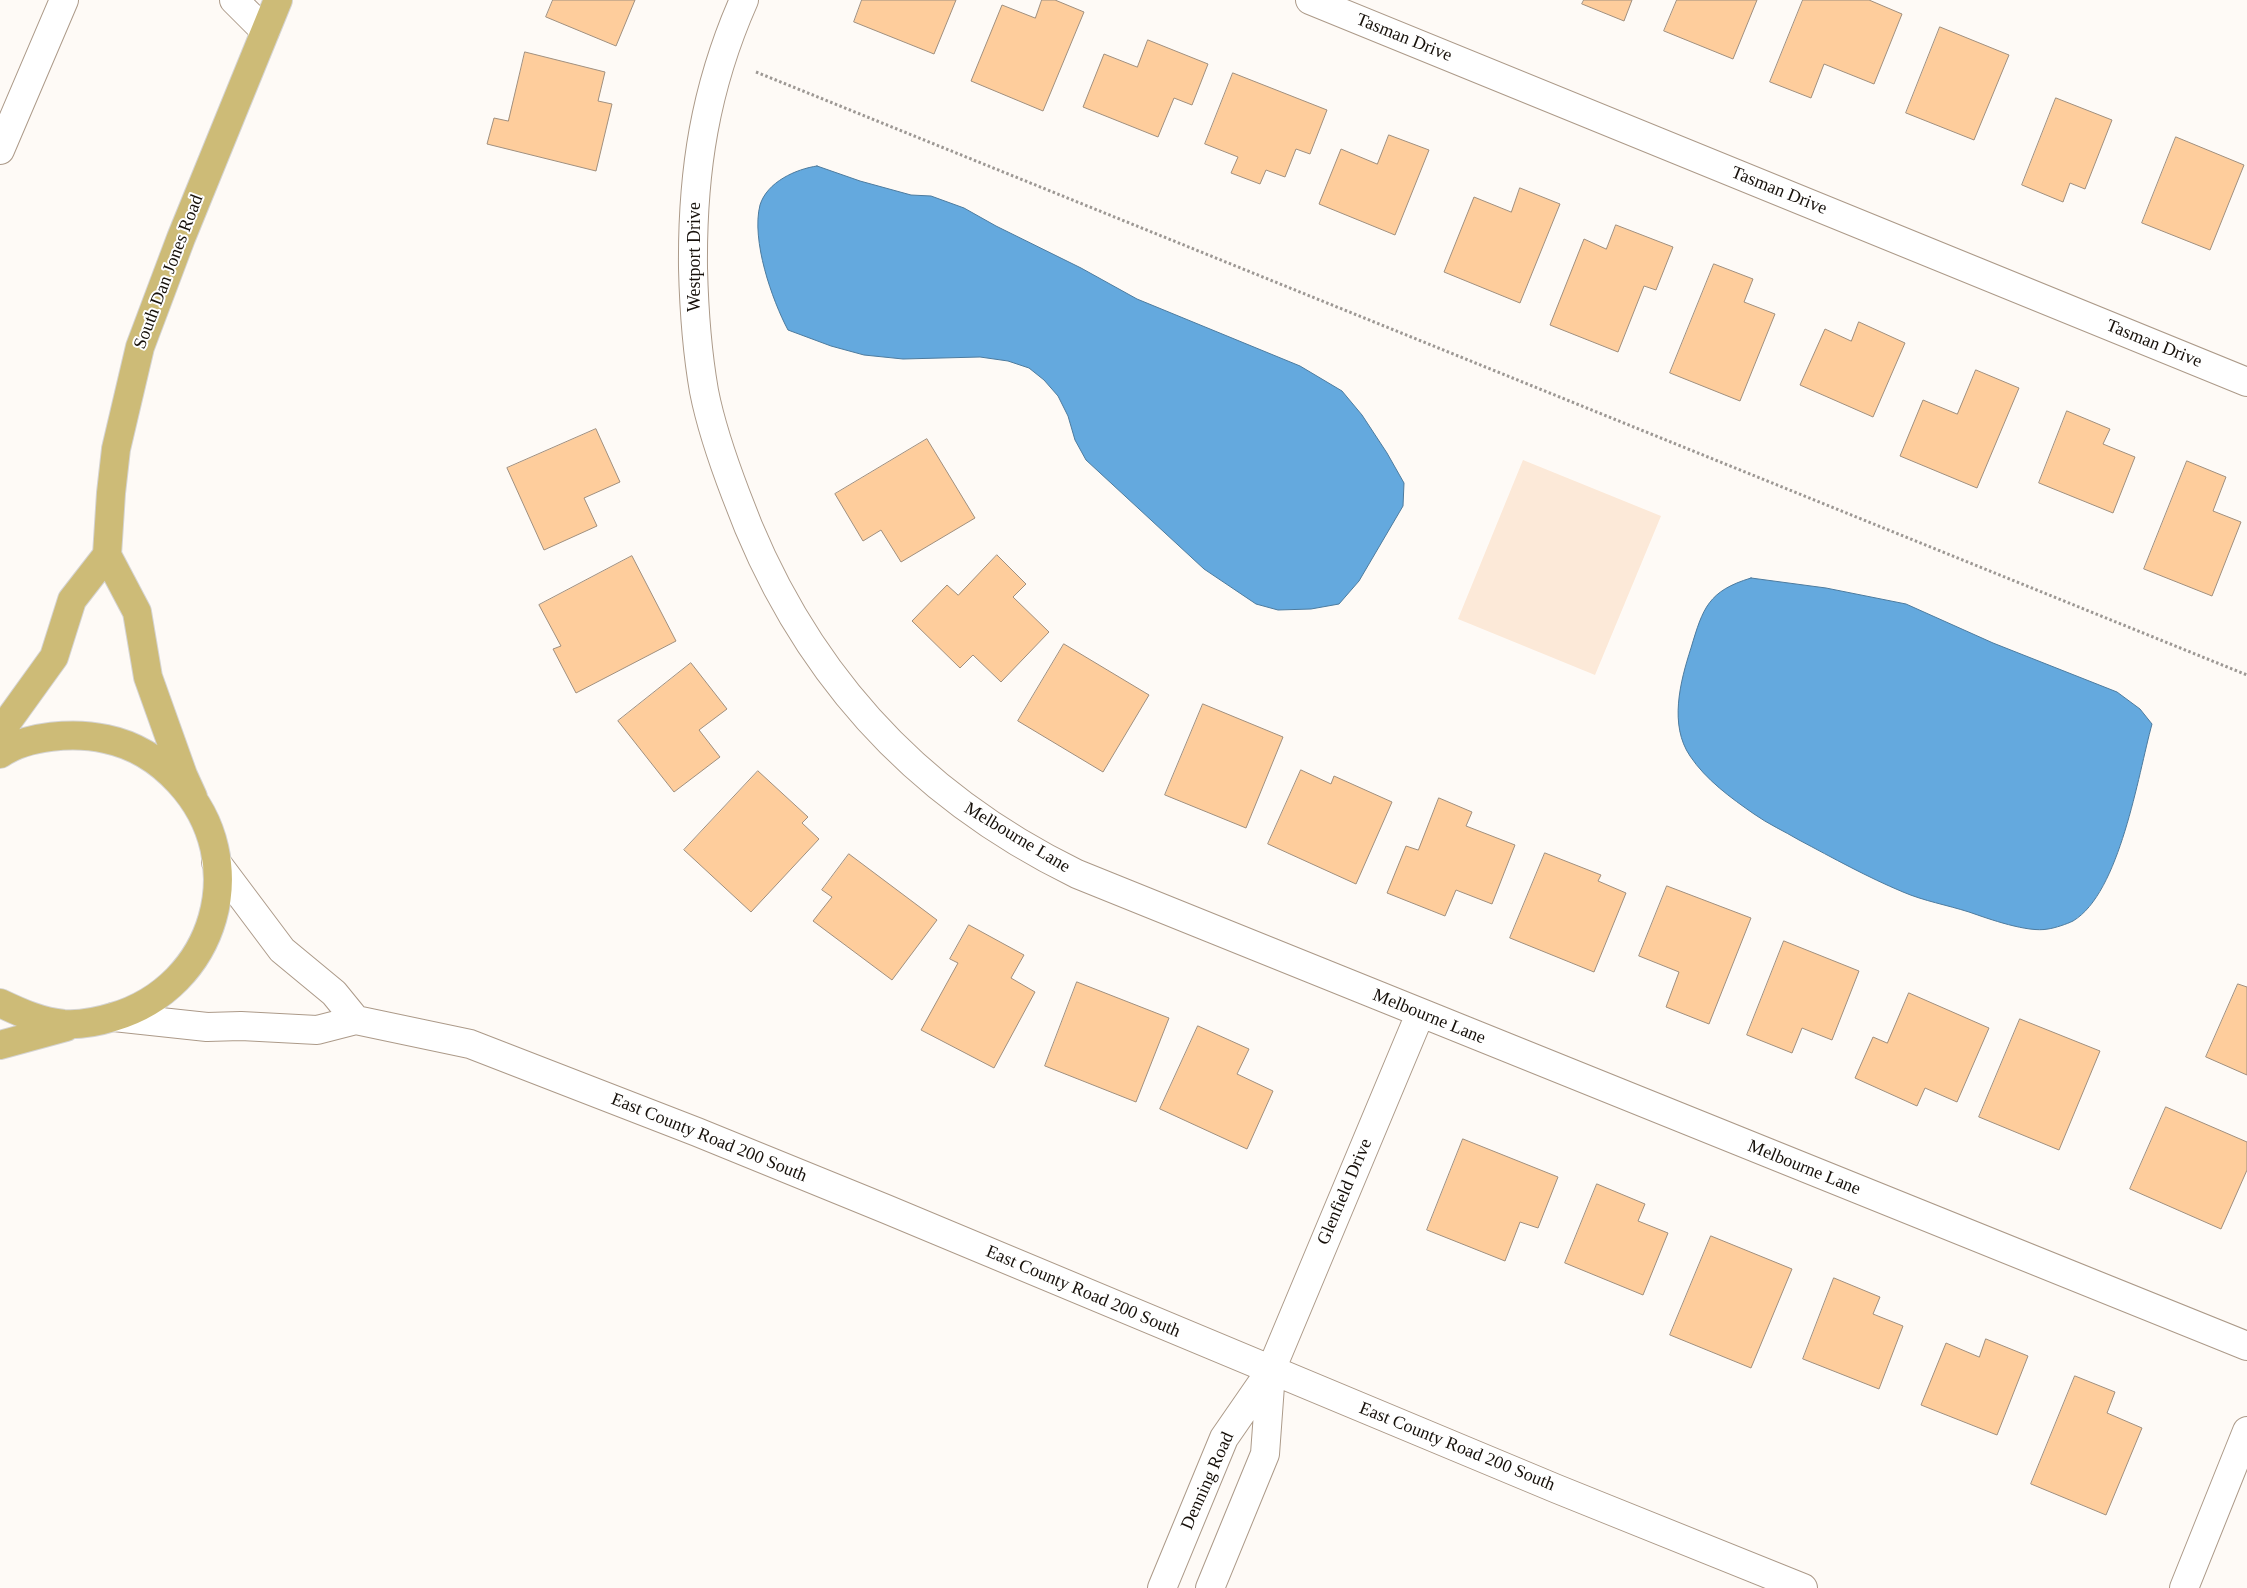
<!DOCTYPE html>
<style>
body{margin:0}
canvas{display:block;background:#fefaf6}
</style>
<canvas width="2247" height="1588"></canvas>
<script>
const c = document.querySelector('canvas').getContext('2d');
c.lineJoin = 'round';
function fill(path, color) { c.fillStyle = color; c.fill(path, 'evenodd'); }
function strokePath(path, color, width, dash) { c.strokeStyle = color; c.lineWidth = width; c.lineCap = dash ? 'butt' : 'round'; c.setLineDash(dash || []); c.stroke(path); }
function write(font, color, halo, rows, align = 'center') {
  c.font = font + ' "Times New Roman",serif'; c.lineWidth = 4; c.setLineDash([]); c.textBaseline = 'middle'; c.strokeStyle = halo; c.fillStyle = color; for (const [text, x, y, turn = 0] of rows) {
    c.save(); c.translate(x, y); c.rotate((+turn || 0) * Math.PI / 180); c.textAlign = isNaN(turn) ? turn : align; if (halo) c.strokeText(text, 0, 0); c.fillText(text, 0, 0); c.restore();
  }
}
fill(new Path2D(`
 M1523,460l138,56 -66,159 -137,-56z`), '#fce9d8');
const water = new Path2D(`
 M817,166l43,15 51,14 20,1 33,12 32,18 85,42 56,31 163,67 42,25 20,24 25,38 17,30 -1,23 -44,75 -20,23 -28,5 -33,1 -22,-6 -52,-35 -118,-109 -11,-20 -7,-24 -10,-20 -14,-16 -15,-12 -21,-7 -28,-4 -77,2 -39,-4 -33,-9 -43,-16c-16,-30 -37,-90 -28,-125 7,-23 36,-36 57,-39z
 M1751,578l75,10 80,16 87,39 124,49 23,17 12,15c-14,51 -32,169 -79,197 -6,3 -18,7 -25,8 -20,4 -59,-10 -79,-17 -22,-7 -45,-11 -66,-20 -36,-15 -70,-34 -104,-52 -15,-9 -31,-16 -45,-26 -23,-16 -48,-34 -64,-58 -21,-31 -10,-74 1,-108 12,-40 17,-57 60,-70z`);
fill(water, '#64a9de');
strokePath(water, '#4d7b9e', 1);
const building = new Path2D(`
 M553,0h82l-19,46 -70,-29z
 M862,0h94l-22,54 -80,-32z
 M1042,0h13l29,12 -41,99 -72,-30 31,-76 33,13z
 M1584,0h48l-8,21 -42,-17z
 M1677,0h80l-24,59 -69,-28z
 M1803,0h66l33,14 -28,70 -50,-20 -13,34 -41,-16z
 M1940,27l69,28 -35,85 -68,-27z
 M1148,40l60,24 -16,41 -18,-7 -16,39 -75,-30 21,-53 33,13z
 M525,52l80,20 -7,29 14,3 -16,67 -109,-27 7,-26 14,3z
 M1233,73l94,37 -17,44 -14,-5 -11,28 -19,-7 -6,14 -29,-11 7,-16 -33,-13z
 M2056,98l56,22 -27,69 -15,-6 -7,19 -41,-17z
 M1389,135l40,15 -34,85 -76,-31 22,-55 36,15z
 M2176,137l68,28 -34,85 -68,-27z
 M1520,188l40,16 -40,99 -76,-31 30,-75 37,15z
 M1616,225l57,22 -17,43 -12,-4 -26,66 -68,-27 34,-86 22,10z
 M1714,264l39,15 -9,23 31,12 -35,87 -70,-28z
 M1859,322l46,21 -32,74 -73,-32 25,-56 26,12z
 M1976,370l43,18 -42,100 -77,-32 23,-56 34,14z
 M2067,411l43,18 -7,15 32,13 -22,56 -74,-30z
 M596,429l24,53 -36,16 13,28 -53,24 -37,-82z
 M927,439l48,79 -74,44 -20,-32 -18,11 -28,-47z
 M2187,461l39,16 -13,34 28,11 -29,74 -68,-27z
 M997,555l29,29 -13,13 36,35 -48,50 -28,-27 -13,13 -48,-47 35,-36 11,10z
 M632,556l44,85 -100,52 -23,-44 8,-3 -22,-41z
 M1064,644l85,51 -46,77 -85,-51z
 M691,663l36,46 -28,21 21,27 -46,35 -56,-71z
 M1203,704l80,33 -37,91 -81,-33z
 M1301,770l30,14 3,-8 58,26 -36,82 -88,-40z
 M758,771l50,46 -6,6 17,16 -68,73 -67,-62z
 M1439,798l33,14 -6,14 49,19 -23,59 -36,-14 -11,26 -58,-23 19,-47 12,4z
 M1545,853l56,22 -3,6 28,12 -32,79 -84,-34z
 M849,854l88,66 -45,60 -79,-59 19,-24 -10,-7z
 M1667,886l84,32 -42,106 -43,-17 13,-35 -40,-16z
 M969,925l55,30 -13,23 24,14 -41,76 -73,-38 37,-67 -8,-4z
 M1784,941l75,30 -27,69 -30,-12 -10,25 -45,-18z
 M1077,982l92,36 -33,84 -91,-36z
 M2238,984l9,3v88l-41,-18z
 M1909,993l80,35 -32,74 -32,-14 -8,18 -62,-28 18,-41 14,6z
 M2020,1019l80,32 -41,99 -80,-33z
 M1198,1026l51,23 -12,25 36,17 -26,58 -87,-40z
 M2166,1107l81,35v28l-26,59 -91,-40z
 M1463,1139l95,38 -20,51 -18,-6 -15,39 -78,-31z
 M1597,1184l48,20 -7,17 30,12 -25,62 -78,-32z
 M1711,1236l81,33 -41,99 -81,-33z
 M1834,1278l46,19 -7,17 30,12 -24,63 -76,-30z
 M1986,1339l42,17 -31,79 -76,-30 25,-62 33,14z
 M2075,1376l40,16 -8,21 35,15 -36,87 -75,-31z`);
fill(building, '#fecd9c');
strokePath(building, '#a08f7e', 1);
const minor = new Path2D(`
 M234,0l31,31
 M744,0c-39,88 -52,172 -51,268 1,41 4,83 11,123 7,36 19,70 32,104 63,172 177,299 341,379l1170,472
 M1310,0l937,382
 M0,150l64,-150
 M216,862l66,88 52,43 22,27
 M114,1017l93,10 34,-1 76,4 39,-10 114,24 227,88 189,77 671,280 246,99
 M1162,1588l62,-150 47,-68 149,-356
 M1210,1588l55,-134 6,-82
 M2184,1588l63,-157`);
const major = new Path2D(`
 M0,732l54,-75 18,-57 35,-45
 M0,754c27,-19 75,-22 106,-15 29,6 53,21 73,43 74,80 37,205 -66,235 -16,5 -33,8 -49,7 -23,-2 -43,-11 -64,-21
 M193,797l-10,-22 -35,-98 -11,-65 -30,-57 4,-62 5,-44 24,-102 41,-109 97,-238
 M0,1045l66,-18`);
strokePath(minor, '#ac9a89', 30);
strokePath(major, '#d5d4d3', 30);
strokePath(new Path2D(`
 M756,72l1491,603`), '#9d9894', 3, [2.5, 2.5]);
strokePath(minor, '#fff', 28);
strokePath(major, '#cdbb77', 28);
write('18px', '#16100a', '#fff', [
 ["Tasman Drive",1404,38,22],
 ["Tasman Drive",1779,191,22],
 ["Westport Drive",695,257,-90],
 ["South Dan Jones Road",169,272,-69],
 ["Tasman Drive",2154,344,22],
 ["Melbourne Lane",1017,838,31],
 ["Melbourne Lane",1429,1017,22],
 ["East County Road 200 South",709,1138,22],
 ["Melbourne Lane",1804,1168,22],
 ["Glenfield Drive",1345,1192,-67],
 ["East County Road 200 South",1083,1292,23],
 ["East County Road 200 South",1457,1447,22],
 ["Denning Road",1208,1481,-66]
]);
</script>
